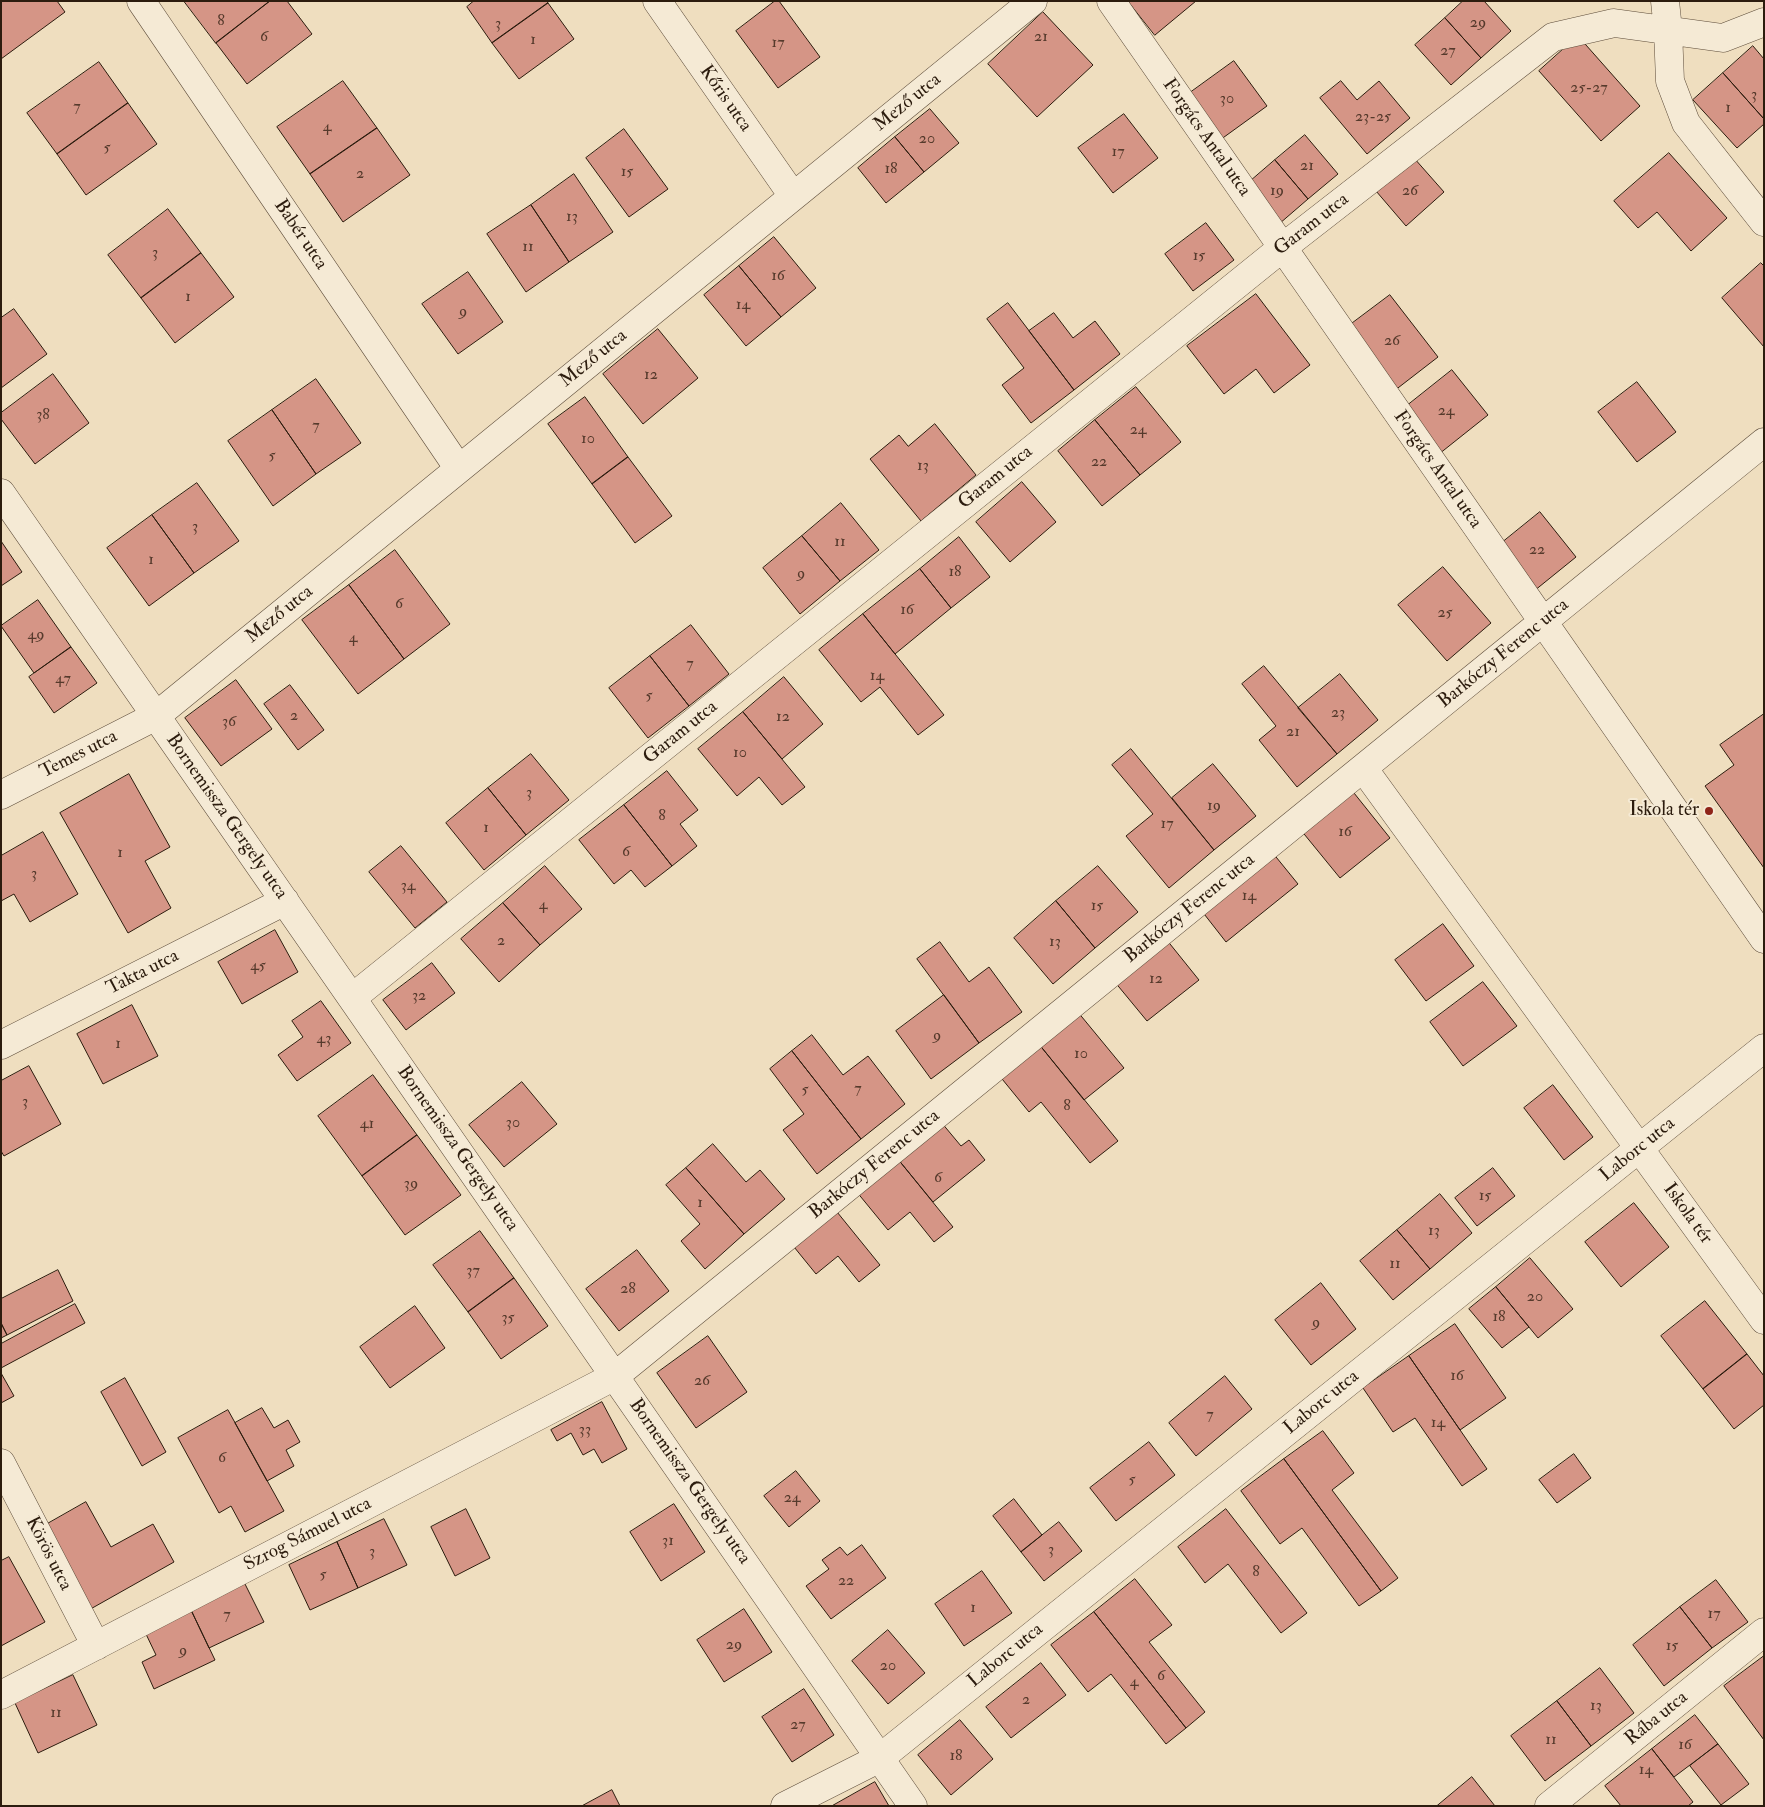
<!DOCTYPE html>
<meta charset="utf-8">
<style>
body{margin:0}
#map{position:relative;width:1765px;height:1807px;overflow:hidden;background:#efdebf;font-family:"IM FELL Double Pica",serif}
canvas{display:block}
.frame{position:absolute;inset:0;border:2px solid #2c1c0e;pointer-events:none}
</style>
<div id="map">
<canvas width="1765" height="1807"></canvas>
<div class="frame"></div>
</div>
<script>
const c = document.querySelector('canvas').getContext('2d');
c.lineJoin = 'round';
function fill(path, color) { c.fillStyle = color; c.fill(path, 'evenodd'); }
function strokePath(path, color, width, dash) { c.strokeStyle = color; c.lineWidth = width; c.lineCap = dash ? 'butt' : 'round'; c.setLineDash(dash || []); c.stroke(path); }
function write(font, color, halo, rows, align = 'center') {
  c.font = font + ' "IM FELL Double Pica",serif'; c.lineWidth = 4; c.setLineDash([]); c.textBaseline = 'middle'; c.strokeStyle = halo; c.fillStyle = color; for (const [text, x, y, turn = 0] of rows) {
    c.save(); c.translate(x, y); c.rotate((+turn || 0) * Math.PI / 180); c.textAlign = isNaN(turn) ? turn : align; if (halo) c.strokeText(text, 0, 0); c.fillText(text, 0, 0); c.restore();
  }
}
const building = new Path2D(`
 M1,1h56l8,11 -64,47z
 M184,1h86l-54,42z
 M270,1h17l25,33 -65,50 -31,-41z
 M474,1h73l1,2 -56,40 -25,-36z
 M775,1h4l41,56 -42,31 -42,-57z
 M1128,1h68l-41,34z
 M1463,1h21l27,30 -30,27 -36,-40z
 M548,3l26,36 -55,40 -27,-36z
 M1043,12l50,53 -56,52 -49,-53z
 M1445,18l36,40 -30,27 -36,-40z
 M1578,36l62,70 -39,35 -62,-70z
 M1753,46l11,13v60l-41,-46z
 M1234,61l33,45 -47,34 -33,-45z
 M99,62l29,41 -71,51 -30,-41z
 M1723,73l41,46v5l-27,24 -44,-48z
 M343,81l34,47 -67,46 -33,-47z
 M1341,81l16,19 22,-19 31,37 -43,36 -47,-56z
 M128,103l29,41 -71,51 -29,-41z
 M930,109l29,34 -35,29 -29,-35z
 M1124,114l34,44 -45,35 -35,-45z
 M377,128l33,47 -67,47 -33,-48z
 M624,129l44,60 -39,28 -43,-59z
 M1305,135l33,39 -30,25 -33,-39z
 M895,137l29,35 -38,31 -28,-35z
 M1669,153l58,65 -36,33 -34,-39 -19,16 -24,-27z
 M1414,158l30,34 -38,34 -30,-35z
 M1275,160l33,39 -29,25 -33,-39z
 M574,174l39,58 -44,30 -38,-57z
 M531,205l38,57 -43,30 -39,-58z
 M168,209l33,44 -60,45 -33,-43z
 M1206,223l28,37 -41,31 -28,-37z
 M774,237l42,51 -35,29 -42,-51z
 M201,253l33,44 -59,46 -34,-45z
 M1761,263l3,3v81l-42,-49z
 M739,266l42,51 -35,29 -42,-51z
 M468,272l35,50 -45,32 -36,-50z
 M1256,294l54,71 -36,28 -18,-24 -32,25 -37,-48z
 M1390,295l48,62 -44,34 -48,-63z
 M1008,303l66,87 -43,33 -29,-38 22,-17 -37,-49z
 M14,309l33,45 -46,34v-70z
 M1054,313l19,25 22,-17 25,33 -46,36 -45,-59z
 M658,329l40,49 -55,46 -40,-50z
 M1452,370l36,45 -49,39 -36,-45z
 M53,374l36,49 -54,41 -34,-45v-6z
 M316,379l45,64 -45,31 -44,-64z
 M1637,382l39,50 -39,30 -39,-50z
 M1136,387l45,55 -41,33 -45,-55z
 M585,397l43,60 -36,27 -44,-60z
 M272,410l44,64 -43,32 -45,-65z
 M1095,420l45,55 -38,31 -44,-55z
 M935,424l41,51 -55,46 -51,-62 29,-24 9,11z
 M628,457l44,59 -37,27 -43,-59z
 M1022,482l34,40 -46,40 -34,-40z
 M197,483l42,58 -45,32 -42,-58z
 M841,503l38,47 -39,31 -38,-45z
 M1540,512l36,45 -42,34 -36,-45z
 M152,515l42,58 -45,33 -42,-58z
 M802,536l38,45 -40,33 -37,-46z
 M959,537l31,40 -39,31 -31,-39z
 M1,541l21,31 -21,14z
 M395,550l55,74 -46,35 -55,-74z
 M1443,567l48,56 -44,38 -49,-56z
 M920,569l31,39 -56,46 -32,-40z
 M349,585l55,74 -46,35 -56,-74z
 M38,600l33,47 -37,26 -33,-47z
 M863,614l81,101 -26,20 -38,-48 -19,15 -42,-52z
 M691,625l38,49 -40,32 -39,-50z
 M71,647l26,36 -43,30 -25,-36z
 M650,656l39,50 -41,32 -39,-50z
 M1264,666l73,88 -40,33 -38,-47 17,-14 -34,-42z
 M1340,674l38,46 -41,34 -39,-46z
 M784,677l39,47 -41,35 -39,-47z
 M236,680l36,49 -51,37 -36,-48z
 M290,685l34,45 -26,20 -34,-46z
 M743,712l62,75 -23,18 -23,-28 -22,19 -39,-47z
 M1764,714v154l-59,-82 29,-21 -14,-20z
 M1131,749l83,101 -45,38 -43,-52 27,-22 -41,-49z
 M531,754l38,46 -43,35 -38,-47z
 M1213,764l43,52 -42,34 -42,-52z
 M667,771l31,39 -18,14 17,22 -25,20 -48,-61z
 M129,774l41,73 -25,14 26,47 -43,25 -68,-120z
 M488,788l38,47 -42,35 -38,-47z
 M1350,788l40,50 -50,40 -40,-49z
 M624,805l48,61 -27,21 -14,-17 -17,14 -35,-44z
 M43,832l35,62 -48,28 -16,-28 -13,7v-45z
 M401,846l46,56 -32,26 -46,-56z
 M1272,852l26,32 -72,58 -25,-32z
 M545,866l37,43 -42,36 -37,-42z
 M1098,866l40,46 -43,36 -39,-47z
 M1056,901l39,47 -42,36 -39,-46z
 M503,903l37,42 -41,37 -38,-43z
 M1443,924l31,42 -48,35 -31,-41z
 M275,930l23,42 -56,32 -24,-42z
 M1166,939l33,41 -52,41 -33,-40z
 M940,942l29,40 20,-15 33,45 -43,31 -62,-84z
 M432,963l23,30 -49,37 -23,-30z
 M1483,982l34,44 -54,40 -33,-44z
 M944,995l35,48 -48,36 -35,-48z
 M321,1001l30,42 -54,38 -19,-26 25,-18 -11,-16z
 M132,1005l26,51 -55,28 -26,-50z
 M1077,1011l47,57 -40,32 -46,-57z
 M812,1035l31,40 25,-19 37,48 -44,35 -69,-88z
 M1038,1043l80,98 -28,22 -49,-61 -12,10 -31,-38z
 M792,1051l69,88 -44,35 -34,-44 21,-16 -34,-45z
 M29,1066l32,58 -57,32 -3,-5v-70z
 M373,1075l44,60 -55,41 -44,-60z
 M522,1082l35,42 -53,43 -35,-42z
 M1553,1085l40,52 -29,23 -40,-52z
 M941,1122l20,24 8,-6 16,20 -52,42 -36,-44z
 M417,1135l44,60 -56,40 -43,-59z
 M713,1144l33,38 14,-12 25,29 -41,35 -58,-66z
 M897,1158l56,69 -19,15 -24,-30 -22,18 -32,-39z
 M686,1168l58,66 -39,35 -24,-28 19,-17 -34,-39z
 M1493,1168l22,28 -38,30 -22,-28z
 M1440,1194l32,39 -42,36 -33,-39z
 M1634,1203l35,44 -48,40 -36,-45z
 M833,1207l47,58 -21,17 -21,-26 -22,18 -26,-32z
 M1397,1230l33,39 -37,31 -33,-39z
 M480,1231l34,47 -46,34 -35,-47z
 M637,1250l32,41 -50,40 -33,-42z
 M1530,1258l43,51 -35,29 -42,-51z
 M58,1270l15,31 -66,34 -6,-12v-24z
 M514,1278l34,48 -47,33 -33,-47z
 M1321,1283l35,46 -45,36 -36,-45z
 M1496,1287l33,40 -27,21 -33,-39z
 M1705,1301l42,53 -44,35 -42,-53z
 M75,1304l10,19 -84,45v-24z
 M415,1306l30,42 -55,40 -30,-41z
 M1,1323l6,12 -6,3z
 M1455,1324l51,74 -46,32 -51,-74z
 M708,1336l39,56 -51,36 -39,-55z
 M1747,1354l17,22v29l-30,24 -31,-40z
 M1409,1356l78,113 -25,17 -47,-68 -22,14 -30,-44z
 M1,1373l13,23 -13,7z
 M1225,1376l27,33 -56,47 -27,-33z
 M125,1378l41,74 -24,14 -41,-74z
 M602,1402l25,47 -25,14 -8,-14 -11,6 -12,-22 -14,8 -6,-11z
 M262,1408l12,20 14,-8 12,22 -14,8 8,16 -27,15 -32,-58z
 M228,1410l56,101 -39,21 -14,-26 -12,7 -41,-75z
 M1323,1431l31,42 -22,17 66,88 -17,13 -97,-132z
 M1149,1442l26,33 -59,46 -26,-33z
 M1574,1454l17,24 -34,25 -18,-23z
 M1284,1459l97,132 -22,15 -57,-78 -22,16 -39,-53z
 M796,1471l24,30 -31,26 -25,-31z
 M1014,1499l28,36 -21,17 -28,-36z
 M86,1502l25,45 42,-23 21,38 -87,49 -45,-84z
 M674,1504l31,48 -44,29 -31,-49z
 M466,1509l24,49 -35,18 -24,-49z
 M1226,1509l81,104 -26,20 -53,-69 -23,19 -27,-36z
 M384,1519l23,46 -49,23 -21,-46z
 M1059,1522l23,29 -38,30 -23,-29z
 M337,1542l21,46 -48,22 -21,-45z
 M862,1545l24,33 -55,41 -25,-33 23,-17 -7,-9 18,-13 7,8z
 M9,1557l36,65 -44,24v-85z
 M982,1571l30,42 -48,33 -29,-42z
 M1135,1579l37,46 -23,17 56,70 -19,16 -92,-116z
 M1716,1580l32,42 -36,26 -32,-41z
 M245,1584l19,38 -55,26 -18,-38z
 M1680,1607l32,41 -48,38 -31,-41z
 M744,1609l28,43 -48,30 -27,-42z
 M191,1610l24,50 -61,29 -12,-27 14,-7 -11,-23z
 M1094,1612l92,116 -20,16 -55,-70 -23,18 -37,-47z
 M888,1630l37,43 -37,31 -36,-43z
 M1764,1656v84l-40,-54z
 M1041,1663l25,32 -55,43 -25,-31z
 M1600,1668l34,45 -43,33 -34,-45z
 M73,1675l24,50 -59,28 -23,-50z
 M804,1689l30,46 -42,27 -30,-45z
 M1557,1701l34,45 -46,35 -34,-45z
 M1695,1715l23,29 -44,33 -22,-28z
 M960,1720l33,39 -42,36 -33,-40z
 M1718,1744l31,40 -28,21 -31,-39z
 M1652,1749l41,53 -5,4h-67l-16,-20z
 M1472,1777l23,29h-58z
 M875,1782l14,24h-57z
 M612,1790l8,16h-38z`);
fill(building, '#d59586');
strokePath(building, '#2c1c0e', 1);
const minor = new Path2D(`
 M141,1l318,468
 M657,1l136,195
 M1111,1l653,938
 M1665,1l3,29 2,51 16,42 78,99
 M1,493l912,1313
 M1363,768l401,552
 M1,795l155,-79 877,-715
 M352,998l930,-750 271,-211 61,-14 109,15 41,-16
 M1,1045l284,-144
 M1,1463l95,183
 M1,1695l614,-319 1149,-934
 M785,1806l95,-48 884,-710
 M1549,1806l215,-174`);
strokePath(minor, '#5d4c3a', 29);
strokePath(minor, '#f5ead5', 28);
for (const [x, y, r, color] of [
 [1709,811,5,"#8f2418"]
]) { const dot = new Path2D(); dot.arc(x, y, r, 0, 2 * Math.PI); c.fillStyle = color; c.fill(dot); strokePath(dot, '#f5ead5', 2); }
write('16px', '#563a2c', null, [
 ["8",221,22],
 ["29",1478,24],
 ["3",498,25],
 ["6",264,38],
 ["21",1041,38],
 ["1",533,41],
 ["17",778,44],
 ["27",1448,52],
 ["25-27",1589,89],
 ["3",1754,96],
 ["30",1227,100],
 ["7",77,108],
 ["1",1728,109],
 ["23-25",1373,118],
 ["4",327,128],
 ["20",927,140],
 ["5",107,149],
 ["17",1118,153],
 ["21",1307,167],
 ["18",891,170],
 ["15",627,173],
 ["2",360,175],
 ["19",1277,192],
 ["26",1410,192],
 ["13",572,218],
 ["11",528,248],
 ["3",155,254],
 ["15",1199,257],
 ["16",778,277],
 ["1",188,298],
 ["14",743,306],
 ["9",463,313],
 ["26",1392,342],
 ["12",651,376],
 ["24",1446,412],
 ["38",43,416],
 ["7",316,427],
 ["24",1138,431],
 ["10",588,440],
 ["5",272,457],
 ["22",1099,463],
 ["13",923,467],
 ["3",195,528],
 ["11",840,543],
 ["22",1537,551],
 ["1",151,561],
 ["18",955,573],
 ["9",801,575],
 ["6",399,605],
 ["16",907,611],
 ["25",1445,614],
 ["49",36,636],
 ["4",353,639],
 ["7",690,665],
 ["14",877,677],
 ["47",63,680],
 ["5",649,697],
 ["23",1338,714],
 ["2",294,717],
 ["12",783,718],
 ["36",229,723],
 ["21",1293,733],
 ["10",740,754],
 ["3",529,794],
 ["19",1214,807],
 ["8",662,817],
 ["17",1167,825],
 ["1",486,829],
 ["16",1345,833],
 ["6",626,853],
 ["1",120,854],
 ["3",34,875],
 ["34",408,887],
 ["14",1249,897],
 ["4",543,906],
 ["15",1097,907],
 ["2",501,942],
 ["13",1055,943],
 ["45",258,967],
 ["12",1156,980],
 ["32",419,997],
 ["9",937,1037],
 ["43",324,1040],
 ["1",118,1045],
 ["10",1081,1055],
 ["7",858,1090],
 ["5",805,1091],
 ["3",25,1103],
 ["8",1067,1107],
 ["30",513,1124],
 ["41",367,1125],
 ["6",938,1179],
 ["39",411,1185],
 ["15",1485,1197],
 ["1",700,1204],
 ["13",1434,1232],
 ["11",1395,1265],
 ["37",473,1272],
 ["28",628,1290],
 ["20",1535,1298],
 ["18",1499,1318],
 ["35",508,1319],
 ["9",1316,1324],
 ["16",1457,1377],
 ["26",702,1382],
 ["7",1210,1416],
 ["14",1438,1424],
 ["33",585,1431],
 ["6",222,1459],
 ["5",1132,1481],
 ["24",792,1499],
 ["31",668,1542],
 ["3",1051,1551],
 ["3",372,1553],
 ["8",1256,1573],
 ["5",323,1576],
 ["22",846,1582],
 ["1",973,1609],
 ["17",1714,1615],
 ["7",227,1616],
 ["29",734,1646],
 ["15",1672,1647],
 ["9",183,1652],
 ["20",888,1667],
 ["6",1161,1677],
 ["4",1134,1683],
 ["2",1026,1701],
 ["13",1596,1707],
 ["11",56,1714],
 ["27",798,1726],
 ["11",1551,1741],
 ["16",1685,1746],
 ["18",956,1757],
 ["14",1646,1771]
]);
write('19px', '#2c1c0e', '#f5ead5', [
 ["Kőris utca",725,99,55],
 ["Mező utca",908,103,-39],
 ["Forgács Antal utca",1206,138,55],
 ["Garam utca",1312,225,-38],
 ["Babér utca",300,235,56],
 ["Mező utca",594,359,-39],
 ["Forgács Antal utca",1437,470,55],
 ["Garam utca",996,478,-39],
 ["Mező utca",280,615,-39],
 ["Barkóczy Ferenc utca",1504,654,-39],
 ["Garam utca",681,733,-39],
 ["Temes utca",79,755,-27],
 ["Bornemissza Gergely utca",226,817,55],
 ["Barkóczy Ferenc utca",1190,909,-39],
 ["Takta utca",143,973,-27],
 ["Bornemissza Gergely utca",457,1149,55],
 ["Laborc utca",1638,1150,-39],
 ["Barkóczy Ferenc utca",875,1165,-39],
 ["Iskola tér",1687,1214,54],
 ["Laborc utca",1322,1403,-39],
 ["Bornemissza Gergely utca",689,1482,55],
 ["Szrog Sámuel utca",308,1535,-27],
 ["Körös utca",48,1554,63],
 ["Laborc utca",1006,1656,-39],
 ["Rába utca",1657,1719,-39]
]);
write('19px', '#2c1c0e', '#f5ead5', [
 ["Iskola tér",1699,811]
], 'right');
</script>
